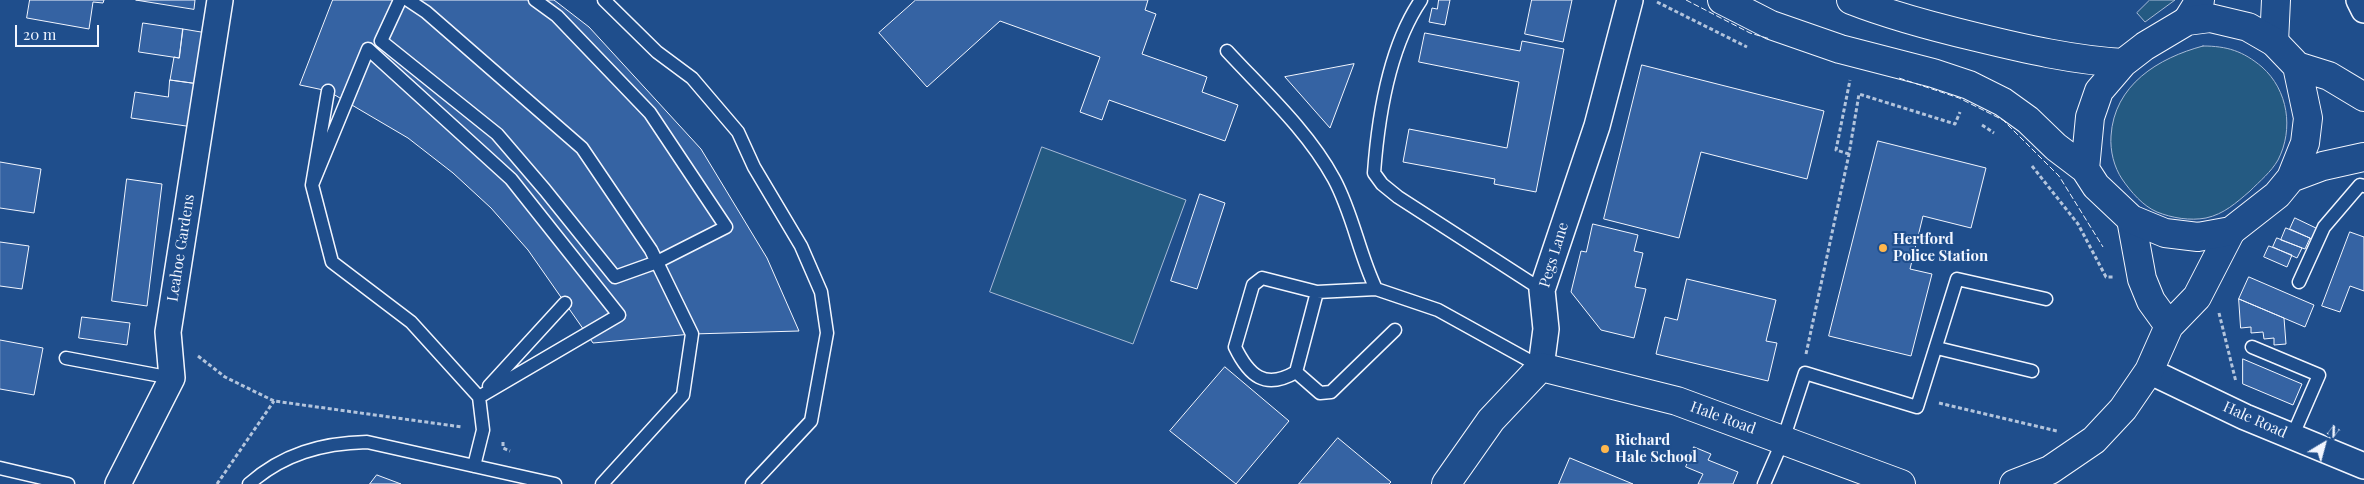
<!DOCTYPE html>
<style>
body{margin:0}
#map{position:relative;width:2364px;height:484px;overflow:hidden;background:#1f4e8c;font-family:"Playfair Display",serif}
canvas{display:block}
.north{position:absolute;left:2299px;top:419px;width:50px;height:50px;-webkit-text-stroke:4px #1f4e8c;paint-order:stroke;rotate:37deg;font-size:14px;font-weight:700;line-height:20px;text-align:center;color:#f2f6ff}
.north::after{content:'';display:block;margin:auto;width:18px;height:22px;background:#f2f6ff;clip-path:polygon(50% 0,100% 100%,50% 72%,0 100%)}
.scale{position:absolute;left:15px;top:25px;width:84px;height:22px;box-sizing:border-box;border:2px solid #f2f6ff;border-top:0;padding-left:6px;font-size:15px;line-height:18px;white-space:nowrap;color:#f2f6ff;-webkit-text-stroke:4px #1f4e8c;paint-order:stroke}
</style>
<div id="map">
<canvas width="2364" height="484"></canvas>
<div class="north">N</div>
<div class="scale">20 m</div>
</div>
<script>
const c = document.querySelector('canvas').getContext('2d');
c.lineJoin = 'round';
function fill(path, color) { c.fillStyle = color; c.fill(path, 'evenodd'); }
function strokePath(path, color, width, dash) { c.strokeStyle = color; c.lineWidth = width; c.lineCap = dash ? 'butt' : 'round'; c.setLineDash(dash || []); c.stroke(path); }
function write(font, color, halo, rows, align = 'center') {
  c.font = font + ' "Playfair Display",serif'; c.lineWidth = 4; c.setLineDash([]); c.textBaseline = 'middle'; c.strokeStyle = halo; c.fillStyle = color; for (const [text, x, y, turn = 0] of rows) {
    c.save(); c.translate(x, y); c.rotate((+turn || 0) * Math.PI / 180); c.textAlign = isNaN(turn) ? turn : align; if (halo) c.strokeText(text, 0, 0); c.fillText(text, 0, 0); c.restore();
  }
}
const green = new Path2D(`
 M2150,0h25l-30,22 -8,-9z
 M2203,46c24,0 40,5 59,21 26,23 32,62 16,93 -7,12 -18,21 -28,31 -14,12 -26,23 -44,27 -16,3 -34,0 -49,-6 -14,-6 -26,-20 -35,-33 -8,-12 -12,-28 -11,-43 3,-51 47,-78 92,-90z
 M1042,147l144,53 -53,144 -143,-52z`);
fill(green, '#245a82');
strokePath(green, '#a8bbd7', 1);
const building = new Path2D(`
 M30,0h74l-1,3 -10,-1 -4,27 -62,-11z
 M136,0h59l-1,9z
 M333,0h221l35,27 112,122 66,109 32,73 -107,3 -99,9 -65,-93 -37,-42 -38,-35 -45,-35 -80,-47 -28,-6z
 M916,0h232l-3,10 11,4 -14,40 65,23 -5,15 36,13 -13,36 -116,-41 -7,20 -22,-8 20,-55 -100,-36 -73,66 -48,-54z
 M1439,0h11l-5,25 -16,-3 3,-14 5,1z
 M1532,0h40l-9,42 -38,-8z
 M143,23l40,6 -4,29 -40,-6z
 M183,29l24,4 -8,51 -29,-4 4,-23 5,1z
 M1425,33l95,18 2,-10 42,8 -28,143 -42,-8 1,-5 -92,-17 6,-33 98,19 12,-66 -100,-20z
 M1354,64l-24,64 -45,-51z
 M1642,65l182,46 -17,68 -106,-27 -22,86 -75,-19z
 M170,80l29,4 -6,43 -62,-9 4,-26 33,5z
 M1878,141l108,27 -15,60 -48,-12 -13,53 22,5 -21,82 -82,-20z
 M0,162l41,7 -7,44 -34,-5z
 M127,179l35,5 -15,122 -35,-5z
 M1200,194l25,9 -28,86 -26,-8z
 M2295,218l23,11 -4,11 -24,-11z
 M1593,224l45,11 -4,16 9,2 -8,34 11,2 -12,49 -33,-8 -30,-38 10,-41 5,1z
 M2286,228l24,10 -5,11 -24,-9z
 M2350,232l14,5v54l-14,-5 -10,26 -18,-6z
 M2277,238l25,10 -5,10 -24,-11z
 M0,242l29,4 -7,43 -22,-3z
 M2269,246l23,9 -5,12 -23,-10z
 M2249,277l65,28 -9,22 -66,-28z
 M1687,279l89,21 -10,41 11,2 -9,38 -112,-27 9,-37 12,3z
 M2239,299l45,19 2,26 -12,1v-7l-10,1 -1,-7 -12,1v-6l-10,1z
 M82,317l48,6 -3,22 -48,-7z
 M0,340l43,8 -9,47 -34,-6z
 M2243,359l59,25 -9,21 -50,-21z
 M1225,367l64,54 -53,63 -66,-53z
 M1338,438l53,44 -2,2h-90z
 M1694,447l17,7 -3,6 30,12 -5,12h-35l5,-10 -17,-7z
 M1570,458l63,26h-74z
 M377,475l24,9h-31z`);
fill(building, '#3563a3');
strokePath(building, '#f2f6ff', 1);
const service = new Path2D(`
 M400,0l-19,41 116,93 48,56 70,87 42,-15 69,-35 -76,-114 -93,-97 -22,-16
 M408,0l18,12 156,136 69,102 41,84 -9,61 -81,89
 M604,0l53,52 35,26 46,54 16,35 47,79 20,46 6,41 -16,88 -59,63
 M1421,0c-32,47 -43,118 -47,173l8,11 16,13 144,93
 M1227,51c37,40 81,80 107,128 19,35 25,75 42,110l62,21 103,57
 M328,91l-16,94 20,77 79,60 68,75 4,33 -9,36
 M312,185l56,-136 143,130 108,136 -140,82
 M2299,282l25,-55 36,-42 4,1
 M1317,292l-55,-14 -9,7 -18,62c14,29 30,43 61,25l21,-80 59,-3
 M2252,347l67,28 -27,62
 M1937,348l95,23
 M66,358l106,20
 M1296,372l24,21 11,-1 64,-62
 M489,386l76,-83
 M0,468l68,16
 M249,484c34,-30 73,-41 118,-42l188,42
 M1764,484l19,-44 22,-67 112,34 40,-128 89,20`);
const minor = new Path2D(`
 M2359,0l5,10
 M1541,367l5,-38 -4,-39 55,-164 33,-126
 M2149,371l96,46 119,49
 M118,484l54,-106 -4,-46 52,-332`);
const secondary = new Path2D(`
 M2187,21l13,-21
 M2274,42l2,-42
 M2131,219l11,60 9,22 18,25
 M1446,484l45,-64 50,-53 136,34 224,83
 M2014,484l36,-14 44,-30 29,-31 26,-38 20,-45 28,-29 34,-66`);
const trunk = new Path2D(`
 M1722,0l49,25 69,24 93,24 36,12 34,17 25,18 28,27 29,22 11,17 35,33 34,14 33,4 33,-6 46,-36 14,-17 14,-35 3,-25 -11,-52 -23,-24 -26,-15 -38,-9 -23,3 -42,25 -22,17 -24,28 -9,26 -5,52
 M1851,0c41,16 83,27 125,37 49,12 97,23 147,26
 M2297,66l32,10 35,21
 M2291,178l32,-12 41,-9`);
strokePath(service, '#f2f6ff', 15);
strokePath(minor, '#f2f6ff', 28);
strokePath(secondary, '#f2f6ff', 30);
strokePath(trunk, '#f2f6ff', 30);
strokePath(new Path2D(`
 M1657,2l90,45
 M1982,125l12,8
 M1849,154l-13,-4 14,-70
 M2032,166l46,58 28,53h7
 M2219,313l17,69
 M1806,354l43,-200 10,-60 96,30 5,-12
 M198,356l27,21 49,24 188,26
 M1939,403l118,28
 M503,442v6l7,3
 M217,484l57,-83`), '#b3c4dc', 3, [4, 2.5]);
strokePath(service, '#1f4e8c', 12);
strokePath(minor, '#1f4e8c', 25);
strokePath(secondary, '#1f4e8c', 28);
strokePath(trunk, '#1f4e8c', 28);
strokePath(new Path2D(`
 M1686,0l64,33 20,6
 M1899,78l60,20 44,22 56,56 44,71`), '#f2f6ff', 1, [6, 2.5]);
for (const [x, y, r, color] of [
 [1883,248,5,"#ffb74d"],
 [1605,449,5,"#ffb74d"]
]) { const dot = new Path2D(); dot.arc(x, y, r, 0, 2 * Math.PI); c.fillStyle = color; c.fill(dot); strokePath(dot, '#1f4e8c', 2); }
write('bold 15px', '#f2f6ff', '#1f4e8c', [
 ["Hertford",1893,239],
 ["Police Station",1893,256],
 ["Richard",1615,440],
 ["Hale School",1615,457]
], 'left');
write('15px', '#f2f6ff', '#1f4e8c', [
 ["Leahoe Gardens",181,248,-81],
 ["Pegs Lane",1554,255,-73],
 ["Hale Road",1723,418,20],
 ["Hale Road",2255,420,24]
]);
</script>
